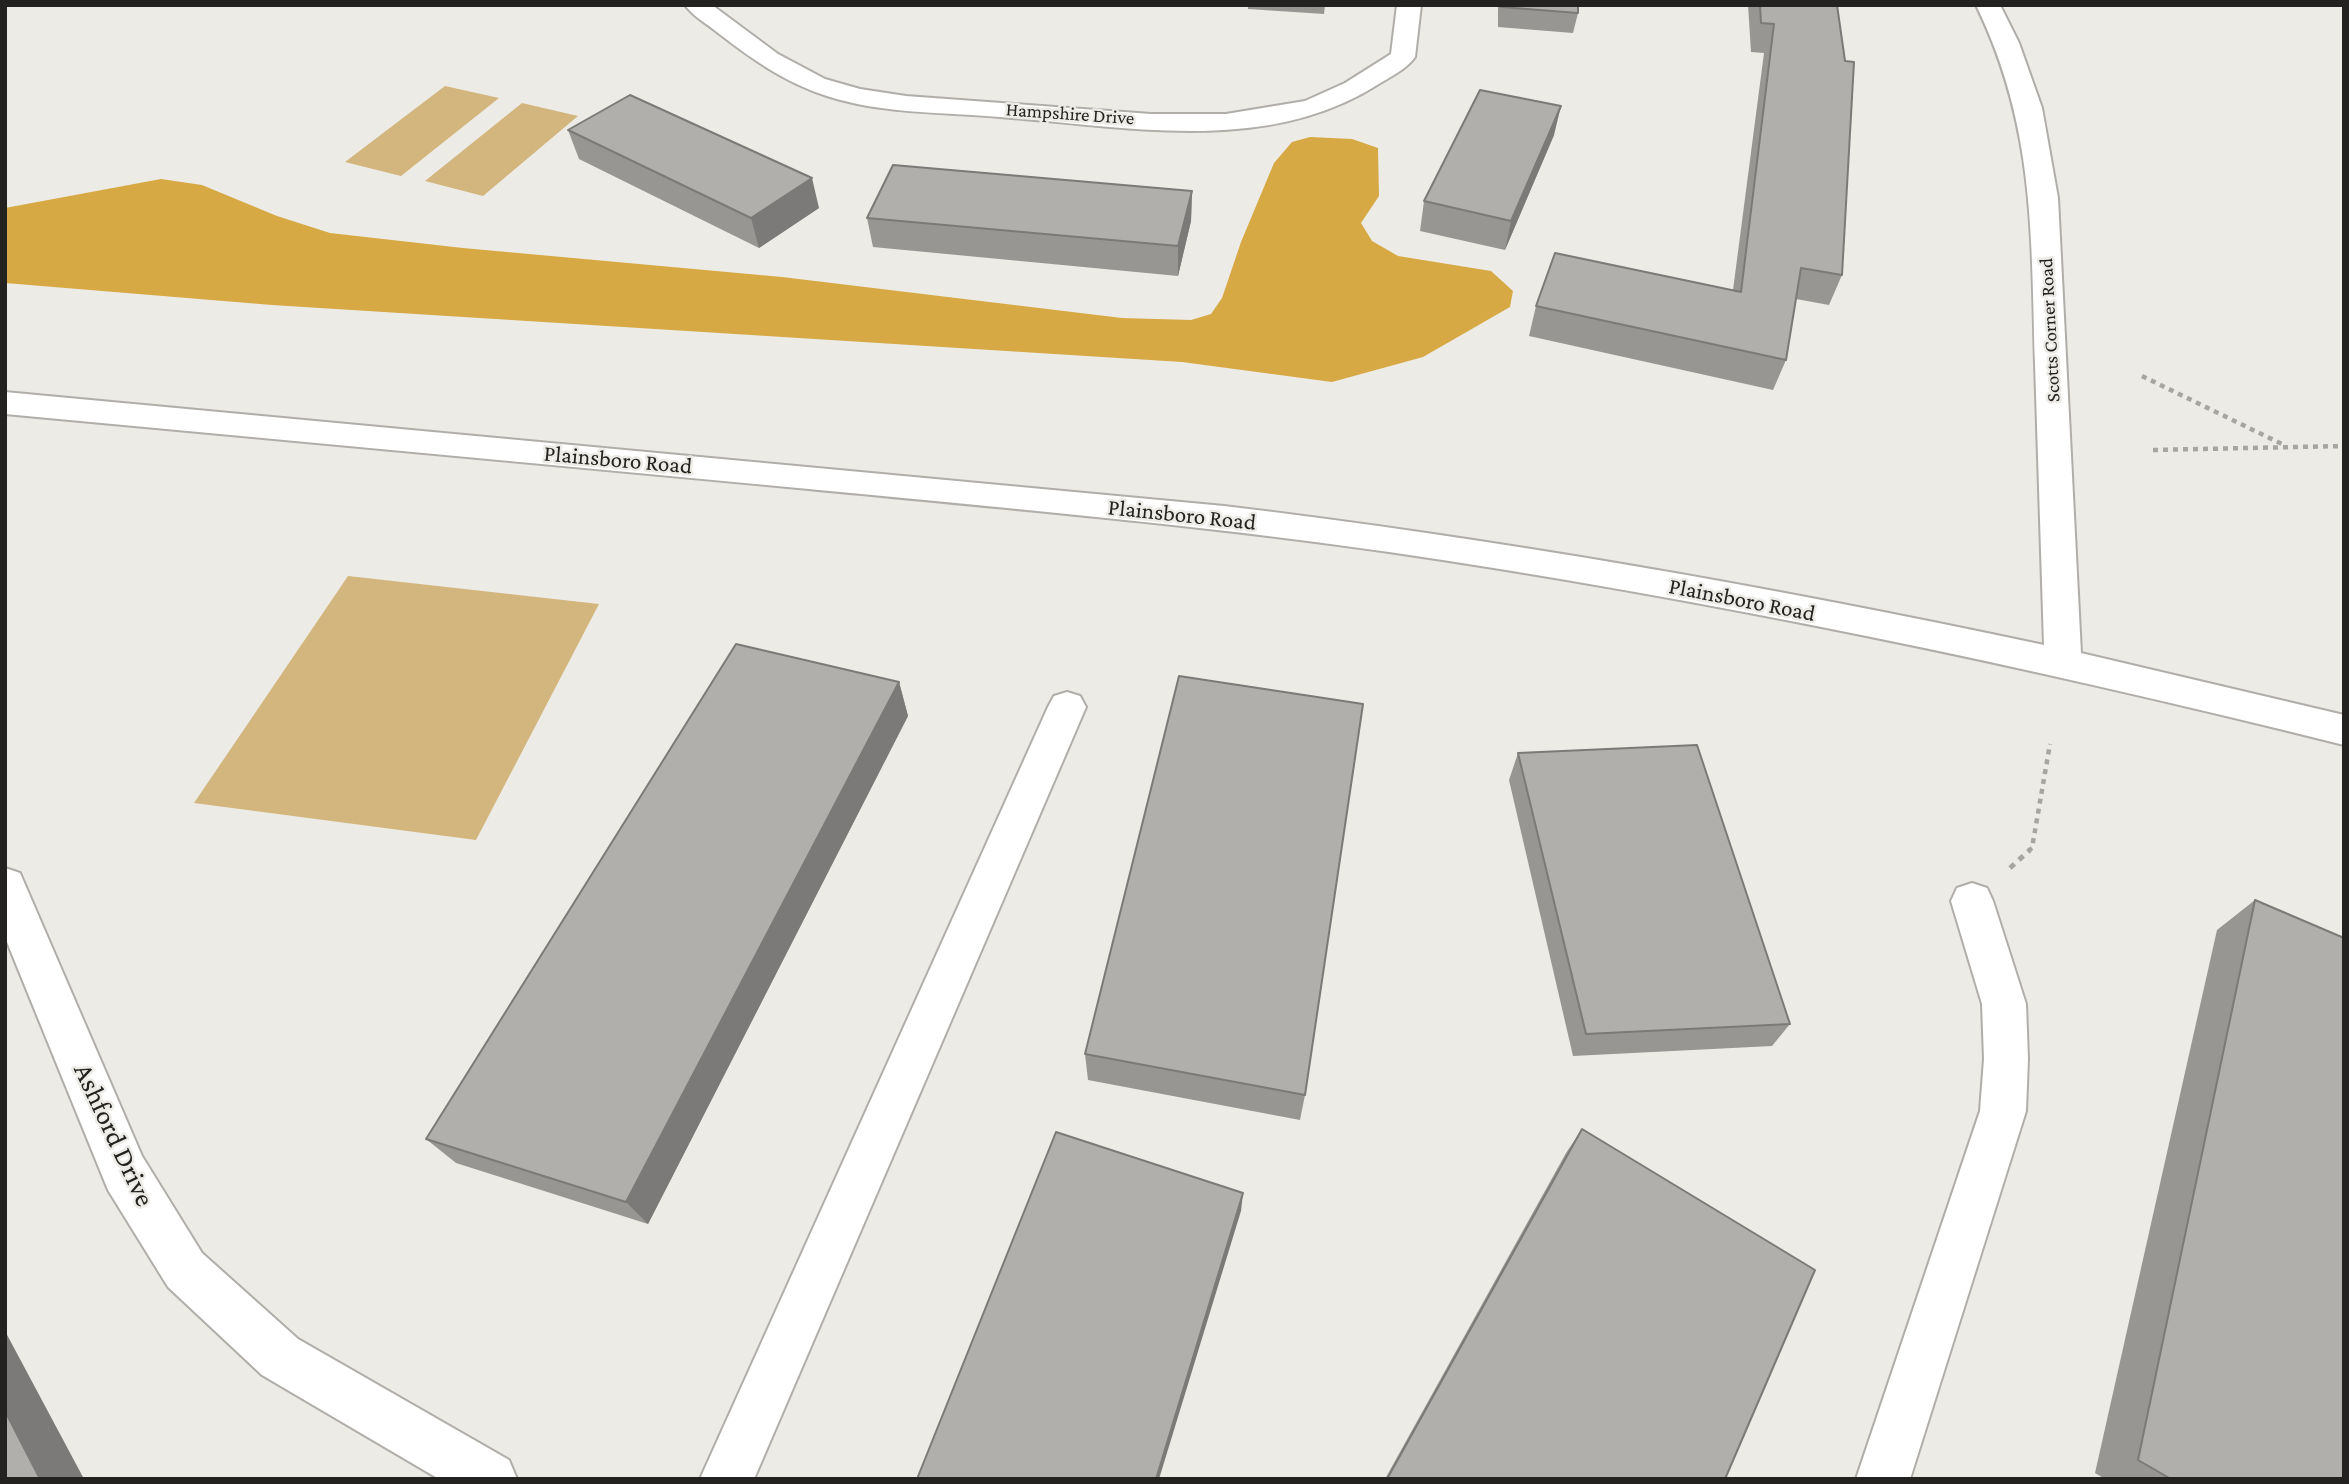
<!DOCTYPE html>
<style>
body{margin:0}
#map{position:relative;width:2349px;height:1484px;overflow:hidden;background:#edebe6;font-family:"Crimson Pro",serif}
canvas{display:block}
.frame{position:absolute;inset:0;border:7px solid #232220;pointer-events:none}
</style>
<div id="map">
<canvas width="2349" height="1484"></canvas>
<div class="frame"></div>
</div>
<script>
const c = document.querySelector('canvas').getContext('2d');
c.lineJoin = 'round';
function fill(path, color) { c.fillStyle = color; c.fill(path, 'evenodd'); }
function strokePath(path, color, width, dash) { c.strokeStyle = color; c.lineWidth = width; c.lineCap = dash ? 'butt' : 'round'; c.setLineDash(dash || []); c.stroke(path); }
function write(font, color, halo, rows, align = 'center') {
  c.font = font + ' "Crimson Pro",serif'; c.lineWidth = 5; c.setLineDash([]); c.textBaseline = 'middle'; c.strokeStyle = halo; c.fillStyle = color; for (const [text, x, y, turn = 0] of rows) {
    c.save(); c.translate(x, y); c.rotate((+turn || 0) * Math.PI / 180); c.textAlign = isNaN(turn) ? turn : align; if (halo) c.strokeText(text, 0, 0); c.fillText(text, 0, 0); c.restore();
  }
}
fill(new Path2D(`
 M445,86l54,12 -98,78 -56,-14z
 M522,103l56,13 -95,80 -58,-15z
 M348,576l251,28 -123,236 -282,-37z`), '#d3b67d');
fill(new Path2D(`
 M1310,137l42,2 26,9 1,48 -18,27 11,18 26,15 93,15 22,20 -3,16 -87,50 -91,25 -150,-20 -910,-57 -267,-22v-75l156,-29 41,6 75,31 53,17 133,15 319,29 340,41 69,2 20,-6 11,-16 19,-56 33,-79 18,-21z`), '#d7a944');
const minor = new Path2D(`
 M685,5h27l66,49 47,25 35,10 46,7 245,18h75l79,-13 40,-18 46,-29 6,-49h24l-6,52c-8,12 -25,20 -38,28 -112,71 -253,41 -377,32 -58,-5 -118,-3 -173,-21 -44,-14 -78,-39 -114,-67 -9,-7 -21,-14 -28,-24z
 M1976,5h24l19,38 23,65 16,90 23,455 263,62v30c-315,-79 -634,-146 -955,-193 -196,-28 -394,-45 -591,-64 -264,-25 -528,-49 -793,-74v-22l1219,114c275,33 549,81 820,139 -3,-94 -6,-188 -9,-282 -4,-130 0,-237 -59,-358z
 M1067,692l13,4 6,11 -332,772h-54l348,-772 6,-11z
 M5,868l15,5 122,283 60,97 96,86 211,121 8,19h-78l-177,-104 -94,-88 -60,-97 -103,-253z
 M1972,883l15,5 6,13 33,103 2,55 -2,52 -116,368h-54l124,-368 4,-52 -2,-55 -31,-103 6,-13z`);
strokePath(minor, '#b1aeaa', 4);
strokePath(new Path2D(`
 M2142,376l144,70
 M2153,450l191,-4
 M2028,851l4,-3 18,-104`), '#a7a5a1', 4.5, [5, 5]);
strokePath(new Path2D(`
 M2010,868l20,-18`), '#a7a5a1', 5, [6, 6]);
fill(minor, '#fff');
fill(new Path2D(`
 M1248,5h77l-1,9 -76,-5z
 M1498,5h80v8l-5,20 -75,-6z
 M1748,5h89l5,270 -13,30 -33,-6 -10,61 -13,30 -244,-54 7,-30 197,-16 31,-237 -13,-1z
 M568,130l251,78 -60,40 -180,-89z
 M1554,135l-49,115 -85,-19 4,-30z
 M1192,191l-1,30 -13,55 -305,-29 -6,-29z
 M899,682l9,34 -260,508 -192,-61 -30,-24z
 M1518,753l272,271 -18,22 -199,10 -64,-276z
 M2255,900l89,579h-239l-10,-6 122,-543z
 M1085,1054l220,41 -5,25 -212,-40z
 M1582,1129l143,350h-340l181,-326z`), '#989693');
fill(new Path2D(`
 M1561,106l-7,29 -49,115 6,-29z
 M812,178l7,30 -60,40 -8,-30z
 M1192,191l-1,30 -13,55v-30z
 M899,682l9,34 -260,508 -22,-22z
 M1243,1193l-2,18 -82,268h-3z
 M5,1331l79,148h-44l-35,-68z`), '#7c7a78');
const building = new Path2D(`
 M1501,5h77v8l-77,-6z
 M1760,5h77l8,56 9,1 -12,213 -41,-7 -15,92 -250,-54 19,-53 186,39 33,-268 -13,-1z
 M1480,90l81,16 -50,115 -87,-20z
 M630,95l182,83 -61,40 -183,-88z
 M893,165l299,26 -14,55 -311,-28z
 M736,644l163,38 -273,520 -200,-63z
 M1179,676l184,28 -58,391 -220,-41z
 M1697,745l93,279 -204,10 -68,-281z
 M2255,900l89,38v541h-173l-33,-19z
 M1582,1129l233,141 -90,209h-338z
 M1056,1132l187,61 -87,286h-239z
 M5,1411l35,68h-35z`);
fill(building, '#b1afab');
strokePath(building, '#7c7a78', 2);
write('19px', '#232220', '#edebe6', [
 ["Hampshire Drive",1070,114,4],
 ["Scotts Corner Road",2050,330,-93]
]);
write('23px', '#232220', '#edebe6', [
 ["Plainsboro Road",618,460,5],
 ["Plainsboro Road",1182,515,6],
 ["Plainsboro Road",1742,600,11]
]);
write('28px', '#232220', '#edebe6', [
 ["Ashford Drive",114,1135,65]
]);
</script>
